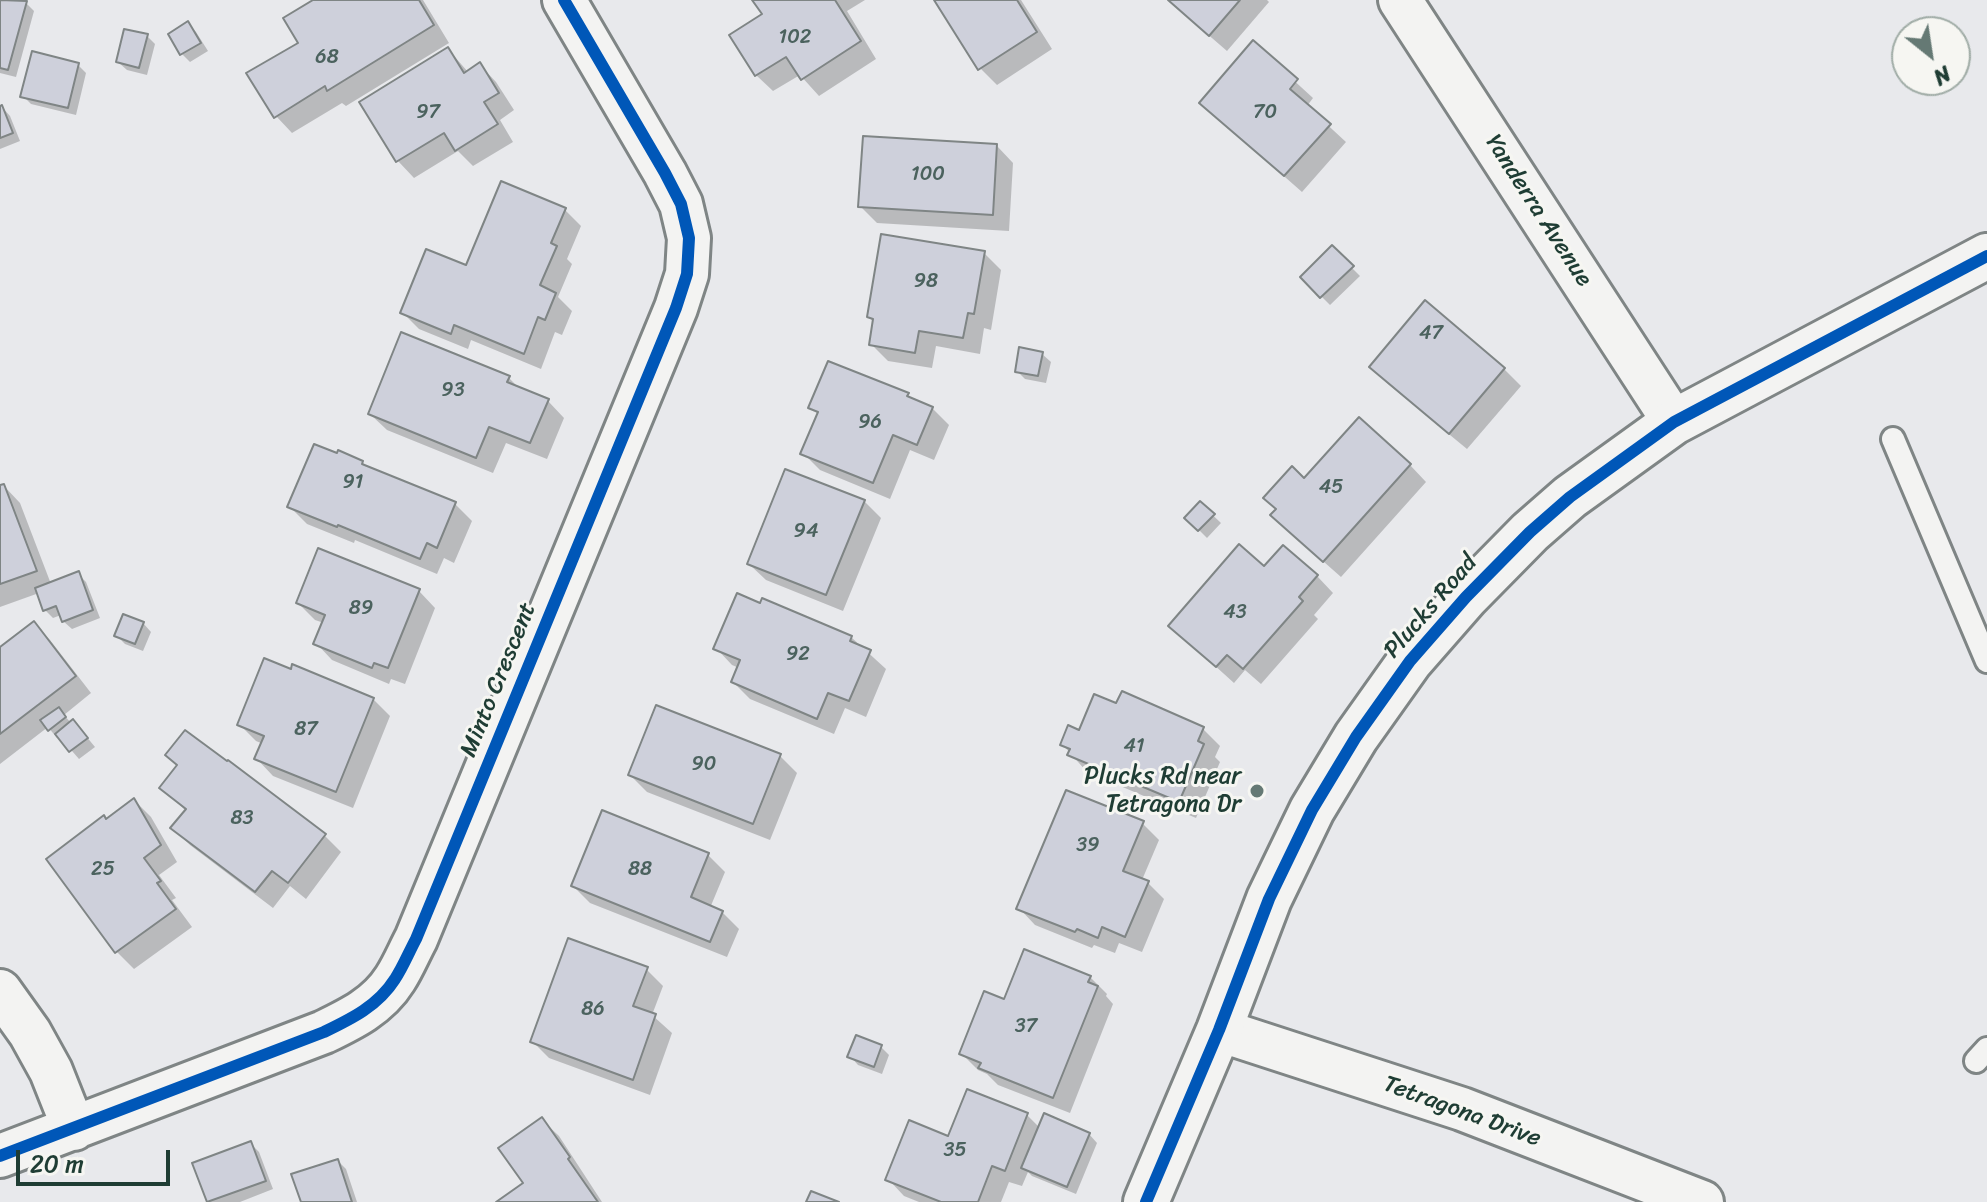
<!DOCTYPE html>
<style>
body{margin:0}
#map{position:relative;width:1987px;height:1202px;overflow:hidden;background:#e8e9ec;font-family:Sriracha,sans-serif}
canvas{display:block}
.north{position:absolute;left:1891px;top:16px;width:80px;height:80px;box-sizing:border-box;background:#f6f6f2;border:2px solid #a0aca6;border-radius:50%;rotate:150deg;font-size:22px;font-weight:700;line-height:32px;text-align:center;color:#1f3d34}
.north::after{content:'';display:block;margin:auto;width:28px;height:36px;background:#657974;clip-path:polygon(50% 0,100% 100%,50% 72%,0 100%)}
.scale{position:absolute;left:16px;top:1150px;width:154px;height:36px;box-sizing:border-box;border:4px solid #1f3d34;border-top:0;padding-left:10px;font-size:24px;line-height:28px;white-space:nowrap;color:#1f3d34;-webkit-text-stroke:6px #f6f6f2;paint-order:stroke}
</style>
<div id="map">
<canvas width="1987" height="1202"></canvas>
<div class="north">N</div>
<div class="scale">20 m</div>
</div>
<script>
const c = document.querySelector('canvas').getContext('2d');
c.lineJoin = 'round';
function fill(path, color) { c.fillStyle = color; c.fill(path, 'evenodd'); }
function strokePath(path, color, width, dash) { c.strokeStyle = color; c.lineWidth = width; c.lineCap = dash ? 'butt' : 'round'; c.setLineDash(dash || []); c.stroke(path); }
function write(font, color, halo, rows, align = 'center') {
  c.font = font + ' Sriracha,sans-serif'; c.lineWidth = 6; c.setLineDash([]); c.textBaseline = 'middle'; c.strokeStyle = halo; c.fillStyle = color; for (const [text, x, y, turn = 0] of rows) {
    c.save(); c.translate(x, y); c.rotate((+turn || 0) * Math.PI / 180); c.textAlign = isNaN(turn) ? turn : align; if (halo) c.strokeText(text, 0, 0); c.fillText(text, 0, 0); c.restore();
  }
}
fill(new Path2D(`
 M0,0h16l10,3 8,8 -18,66 -16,-4z
 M317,0h106l26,43 -103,63 -4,-3 -50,30 -16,-17z
 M755,0h110l-18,11 29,48 -57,37 -19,-21 -27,16 -17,-16 8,-60z
 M937,0h84l31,49 -55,36 -17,-17z
 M1168,0h99l2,2 -42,49z
 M188,24l8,8 12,19 -18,11 -8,-8z
 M147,36l8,8 -8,31 -20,-5 -9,-8z
 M1253,43l60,55 -6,8 39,36 -44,50 -83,-73z
 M448,49l20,23 12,-7 16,17 18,28 -14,10 13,22 -40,24 -15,-15 -44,27 -16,-17z
 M78,65l8,8 -10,42 -45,-11 -8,-8z
 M2,107l8,9 10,25 -20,8v-41z
 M997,146l16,17 -4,68 -132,-8 -17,-17z
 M565,210l16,16 -14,33 5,5 -14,33 14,14 -10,24 -7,-3 -14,37 -70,-29 -3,9 -49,-20 -17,-17 65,-45z
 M1332,248l28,28 -30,29 -28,-28z
 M984,253l17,17 -10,60 -7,-2 -4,26 -44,-8 -4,22 -44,-7 -17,-17 3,-22 -5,-5z
 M1042,354l9,8 -5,21 -21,-4 -8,-8z
 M1371,367l133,2 17,17 -54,63 -79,-65z
 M509,378l12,12 27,11 16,17 -17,41 -41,-16 -13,30 -106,-43 -17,-16z
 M908,395l6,6 18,7 17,17 -15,35 -24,-10 -20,49 -70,-29 -17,-17 16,-38 -8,-8z
 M362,462l6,6 87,36 17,17 -18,42 -10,-5 -7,16 -82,-34 -1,3 -47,-19 -17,-17z
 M1410,465l16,17 -85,95 -51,-45 14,-51z
 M4,486l16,17 31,81 27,-10 8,8 14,36 -28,11 -9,-8 -2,-6 -8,3 -8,-8 -6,-17 -39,14v-120z
 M864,501l17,17 -38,93 -77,-31 -17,-16z
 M1200,503l21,20 -14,15 -20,-20z
 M1265,569l52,7 16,17 -19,22 4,4 -57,65 -16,-14 -11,13 -63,-57z
 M419,591l16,17 -30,76 -14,-5 -2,5 -57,-24 -16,-17 8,-20 -9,-3 -17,-17z
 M143,623l8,9 -8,19 -18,-7 -8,-8z
 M34,624l16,16 41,53 -27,22 7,8 10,7 14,17 -16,12 -20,-23 -2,2 -9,-11 -48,37v-115z
 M851,637l35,32 -20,48 -21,-9 -11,26 -84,-35 -17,-17 6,-14 -7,-3 -16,-17z
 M373,699l17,17 -37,92 -80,-32 -16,-17 6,-15 -7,-3 -17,-17z
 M1203,729l17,17 -5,11 5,5 -24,56 -109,-46 -25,-28 18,-11z
 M167,755l157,80 17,17 -35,47 -16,-13 -17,22 -83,-63 -17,-17 13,-17 -24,-23 17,-21z
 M780,756l17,17 -27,67 -123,-48 -17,-17z
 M134,800l17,17 26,45 -18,13 17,23 -4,2 20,27 -58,42 -17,-17 -69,-93 59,-38z
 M1142,823l17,17 -17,40 6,3 16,16 -22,53 -23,-9 -4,10 -21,-8 -2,3 -57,-23 -16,-17z
 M708,855l17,17 -15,36 12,4 17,17 -12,28 -137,-54 -17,-17z
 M646,969l17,17 -11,29 20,18 -22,62 -101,-37 -17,-17z
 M1090,977l17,17 -1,2 7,8 -43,109 -72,-28 -11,-11 -9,-4 -17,-17 44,-51z
 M881,1047l8,8 -7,19 -24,-9 -8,-9z
 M1027,1115l13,13 49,6 8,9 -21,51 -44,-18 -4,-4 -6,14 -13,-4 -8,20h-82l-15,-6 -16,-17 61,-40z
 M542,1120l17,16 43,66h-103l27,-19z
 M251,1144l8,8 14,37 -33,13h-31l-14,-37z
 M338,1161l8,8 11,33h-54z`), '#0003');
const building = new Path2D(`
 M0,0l27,1 -19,69 -8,-2z
 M313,0h106l15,25 -107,66 -2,-5 -51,32 -28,-45 52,-30 -15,-25z
 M752,0h83l26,41 -60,39 -15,-23 -31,19 -26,-41 33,-21z
 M934,0h83l20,32 -59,38z
 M1168,0h72l-31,36z
 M188,21l13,22 -21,12 -12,-21z
 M124,29l24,5 -9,34 -23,-6z
 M1253,40l45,39 -8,10 41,35 -47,52 -85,-73z
 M448,47l16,26 16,-11 19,31 -15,9 14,22 -43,27 -11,-18 -48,29 -37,-60z
 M32,51l47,12 -11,45 -48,-11z
 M2,105l11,28 -13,5v-32z
 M863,136l134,8 -4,71 -135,-8z
 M501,181l65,27 -15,35 6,3 -17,39 16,8 -11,27 -7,-3 -14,37 -70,-29 -3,9 -51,-21 26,-64 40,16z
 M881,234l104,17 -11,63 -6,-1 -5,25 -44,-7 -4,22 -46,-8 4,-26 -6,-2z
 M1332,245l22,21 -34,32 -20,-21z
 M1425,300l80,68 -56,66 -80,-67z
 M401,332l109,44 -3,6 42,17 -19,44 -41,-16 -13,31 -108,-44z
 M1019,347l24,5 -5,24 -23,-4z
 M828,361l81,32 -2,3 26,11 -16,38 -24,-10 -20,48 -73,-29 18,-42 -10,-4z
 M1359,417l52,47 -88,98 -53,-47 6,-6 -13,-11 29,-32 12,12z
 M314,444l23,9 1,-3 25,11 -1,3 94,38 -19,46 -10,-5 -7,16 -82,-34 -1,2 -50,-20z
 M785,469l80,31 -39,95 -79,-31z
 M4,484l33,87 -37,13v-99z
 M1200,501l15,13 -17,17 -14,-13z
 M1239,544l25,22 19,-21 35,30 -19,22 4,4 -60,68 -16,-14 -11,12 -48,-41z
 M318,548l102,41 -32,79 -14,-5 -2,5 -59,-24 12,-29 -29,-12z
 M79,571l14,39 -31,12 -6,-16 -13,5 -8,-23z
 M737,593l23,10 2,-5 90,38 -2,5 21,9 -22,51 -21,-8 -11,26 -86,-37 9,-22 -27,-11z
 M123,614l21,8 -9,22 -21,-8z
 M34,621l42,55 -76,58v-87z
 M264,658l27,11 1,-5 82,34 -38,94 -82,-33 10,-23 -27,-11z
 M1122,691l82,36 -6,14 6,3 -25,58 -112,-47 3,-6 -10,-4 8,-20 11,5 15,-36 22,9z
 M656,705l125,49 -28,70 -125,-49z
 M59,707l7,10 -18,14 -8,-11z
 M73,719l15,19 -19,14 -14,-18z
 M185,730l42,31 1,-1 98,74 -38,49 -16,-12 -17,21 -85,-64 16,-19 -27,-21 18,-23 -12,-10z
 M1066,790l78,31 -21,50 26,10 -24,56 -23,-10 -4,11 -21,-9 -2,3 -59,-23z
 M134,798l27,47 -17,13 17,23 -4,2 19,26 -61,44 -69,-94 58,-44 2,4z
 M602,810l107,43 -18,44 32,14 -13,31 -139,-56z
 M568,938l80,29 -15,39 23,8 -23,66 -103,-38z
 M1024,949l67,27 -3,6 10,4 -45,112 -75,-30 3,-5 -22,-9 25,-63 20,8z
 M856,1035l26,10 -8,22 -27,-10z
 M967,1089l61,24 -23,58 -13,-5 -14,36h-37l-56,-22 24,-60 39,16z
 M1044,1113l46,20 -23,54 -46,-19z
 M542,1117l28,40 -2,2 30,43h-102l27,-19 -25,-35z
 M251,1141l15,40 -59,21 -15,-39z
 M338,1159l14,43h-51l-10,-28z
 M811,1191l28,11h-33z`);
fill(building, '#ced0db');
strokePath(building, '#7f8585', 2);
const lane = new Path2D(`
 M1893,439l94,222
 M1976,1061l11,-12`);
const street = new Path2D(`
 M1400,0l274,422
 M0,991l30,42 21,38 23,58
 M1219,1030l243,79 240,93
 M0,1156l324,-124c27,-13 54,-26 71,-53 8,-12 14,-27 21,-40l260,-631 11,-34 2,-36 -8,-34 -16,-31 -101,-173`);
const secondary = new Path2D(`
 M1146,1202l73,-172 50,-131 43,-89 44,-73 54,-76 56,-64 64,-65 40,-35 104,-75 313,-166`);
strokePath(lane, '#7f8585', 28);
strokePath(street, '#7f8585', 48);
strokePath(secondary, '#7f8585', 50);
strokePath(lane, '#f3f3f2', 22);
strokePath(street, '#f3f3f2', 42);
strokePath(secondary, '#f3f3f2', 44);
strokePath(new Path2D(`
 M0,1156l324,-124c27,-13 54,-26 71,-53 8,-12 14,-27 21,-40l260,-631 11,-34 2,-36 -8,-34 -16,-31 -101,-173
 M1146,1202l73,-172 50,-131 43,-89 44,-73 54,-76 56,-64 64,-65 40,-35 104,-75 313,-166`), '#0057b8', 12);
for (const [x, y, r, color] of [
 [1257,791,8,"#657974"]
]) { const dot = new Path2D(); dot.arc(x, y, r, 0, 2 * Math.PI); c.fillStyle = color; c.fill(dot); strokePath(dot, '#f6f6f2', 3); }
write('20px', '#4b625e', null, [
 ["102",795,38],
 ["68",327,58],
 ["97",428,113],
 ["70",1265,113],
 ["100",928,175],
 ["98",926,282],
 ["47",1431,334],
 ["93",453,391],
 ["96",870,423],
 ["91",353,483],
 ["45",1331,488],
 ["94",806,532],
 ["89",361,609],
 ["43",1235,613],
 ["92",798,655],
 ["87",306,730],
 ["41",1134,747],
 ["90",704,765],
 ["83",242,819],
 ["39",1088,846],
 ["25",103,870],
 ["88",640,870],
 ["86",593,1010],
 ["37",1026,1027],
 ["35",955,1151]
]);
write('24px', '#1f3d34', '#f6f6f2', [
 ["Yanderra Avenue",1538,211,57],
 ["Plucks Road",1431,607,-49],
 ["Minto Crescent",499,680,-68],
 ["Tetragona Drive",1462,1112,20]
]);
write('24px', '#1f3d34', '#f6f6f2', [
 ["Plucks Rd near",1241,777],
 ["Tetragona Dr",1241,805]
], 'right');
</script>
